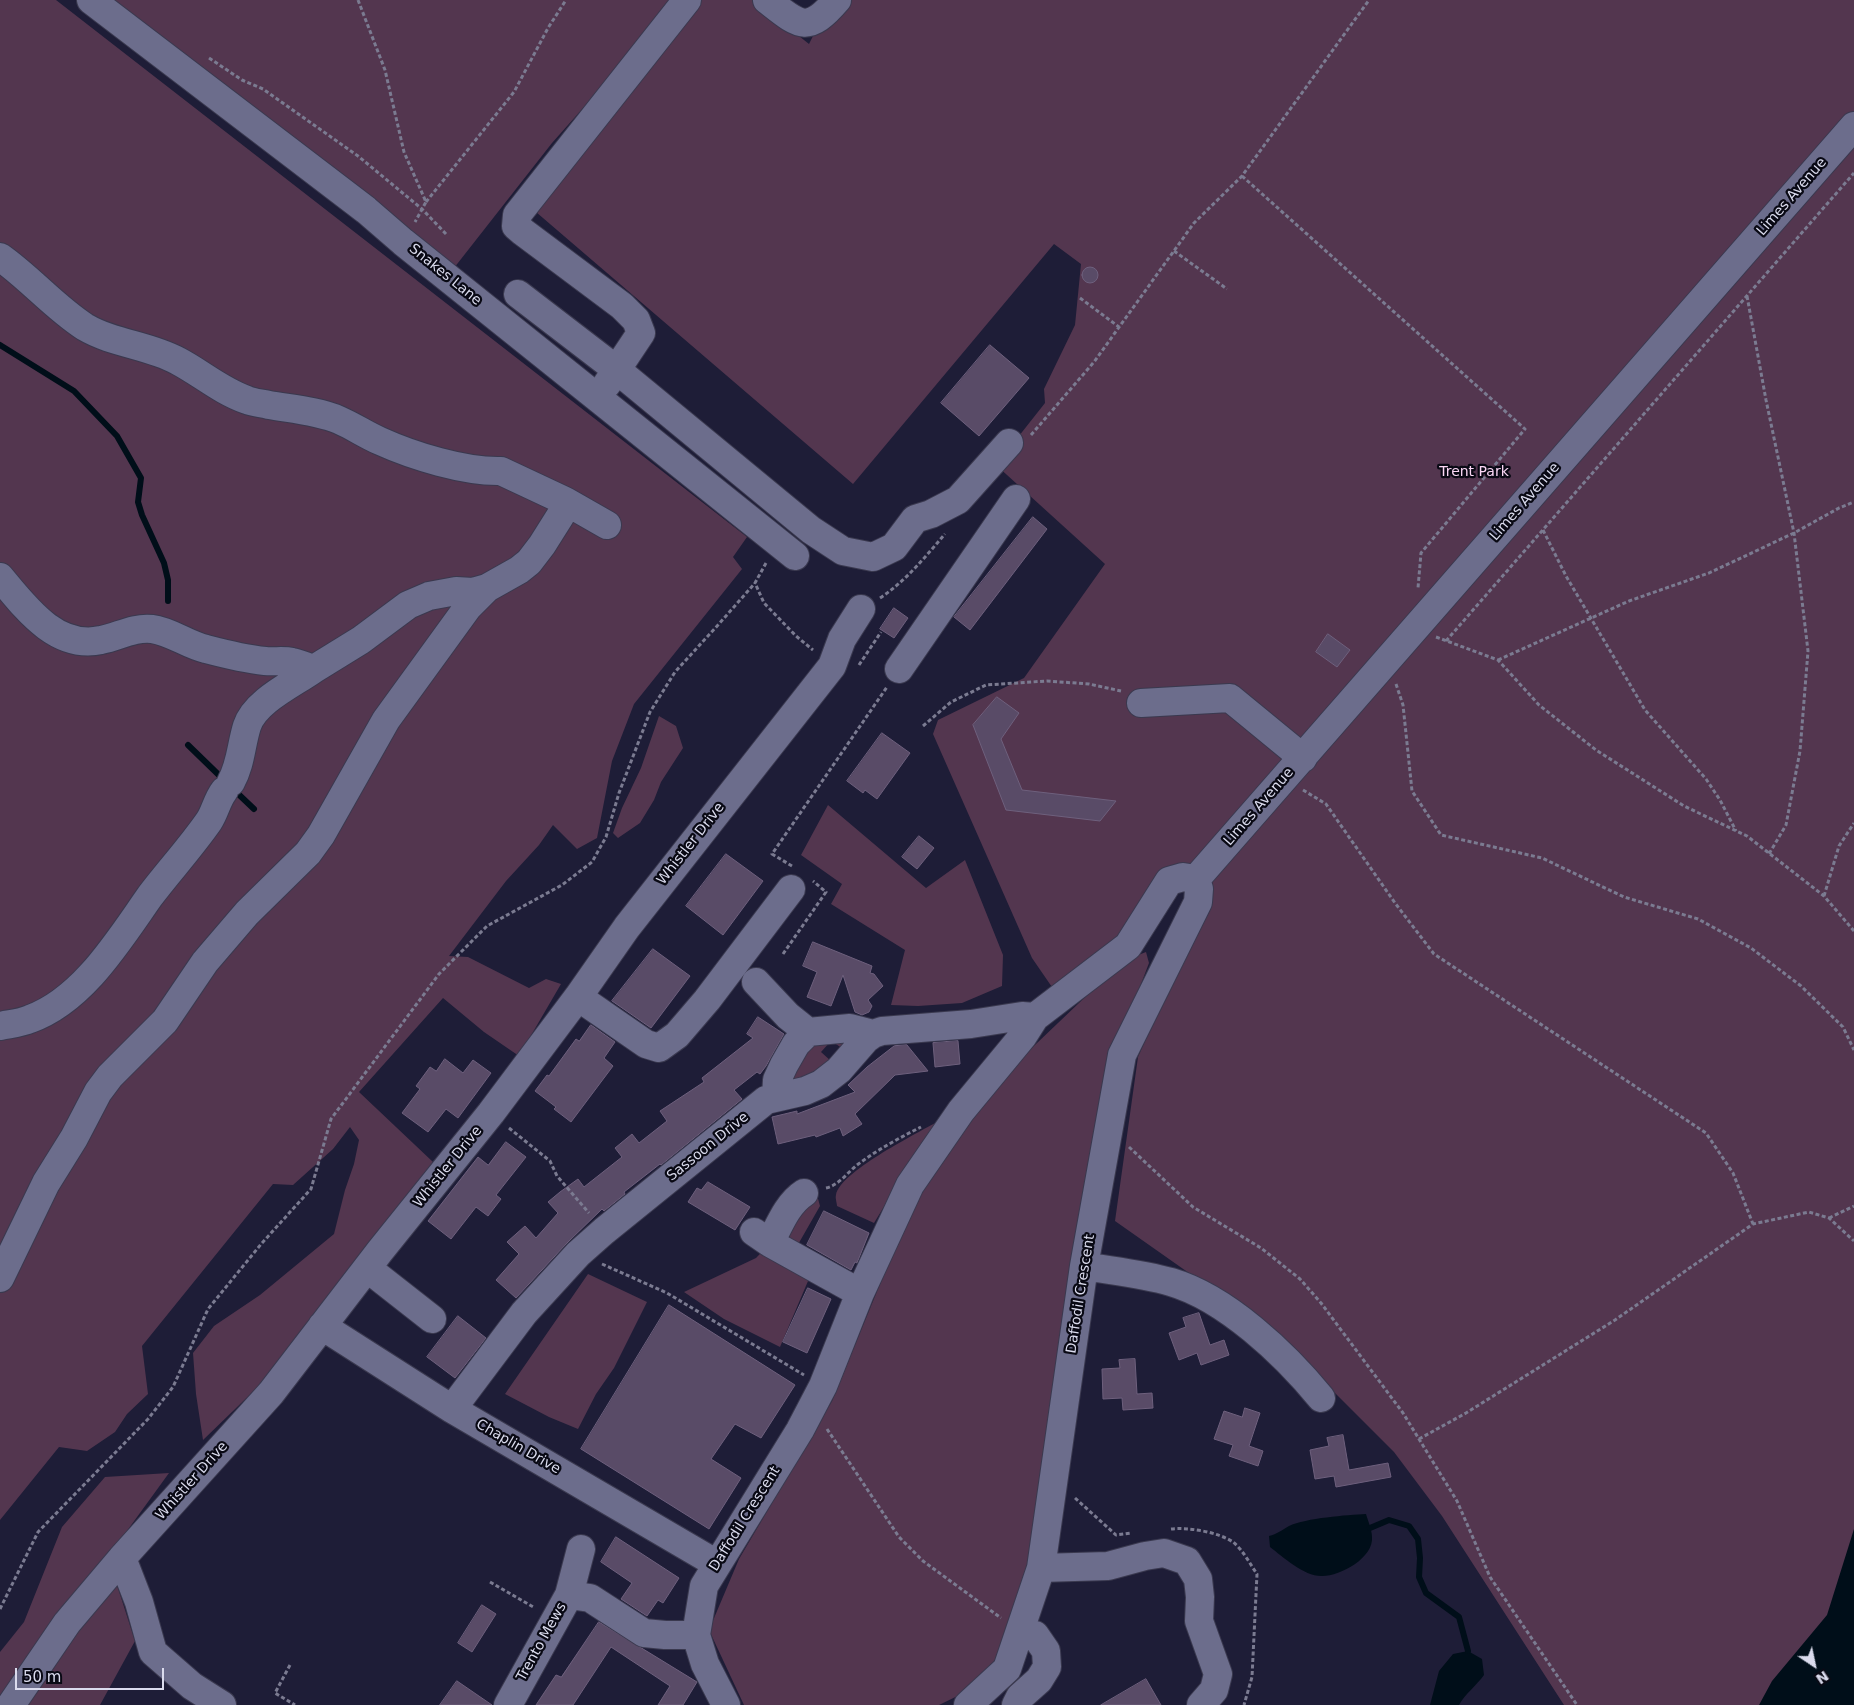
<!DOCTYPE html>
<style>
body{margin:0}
#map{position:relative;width:1854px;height:1705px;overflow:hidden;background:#1e1d37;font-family:"DejaVu Sans",sans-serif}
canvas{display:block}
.north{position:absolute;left:1789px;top:1640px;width:50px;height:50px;-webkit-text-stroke:4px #090914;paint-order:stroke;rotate:146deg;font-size:14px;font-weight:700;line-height:20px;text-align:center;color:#dadbed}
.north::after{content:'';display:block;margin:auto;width:18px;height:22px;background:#dadbed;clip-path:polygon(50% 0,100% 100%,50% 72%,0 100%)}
.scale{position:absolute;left:15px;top:1668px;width:149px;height:22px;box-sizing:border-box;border:2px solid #dadbed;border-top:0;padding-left:6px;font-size:15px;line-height:18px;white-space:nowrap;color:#dadbed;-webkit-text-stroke:4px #090914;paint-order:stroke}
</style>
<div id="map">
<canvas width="1854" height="1705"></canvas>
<div class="north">N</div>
<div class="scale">50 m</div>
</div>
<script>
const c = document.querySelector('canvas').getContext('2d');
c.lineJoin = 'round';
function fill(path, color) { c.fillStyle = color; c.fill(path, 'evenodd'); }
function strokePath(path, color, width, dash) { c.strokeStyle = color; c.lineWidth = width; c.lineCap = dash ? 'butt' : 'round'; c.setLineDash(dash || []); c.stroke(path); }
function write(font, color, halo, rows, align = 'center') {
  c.font = font + ' "DejaVu Sans",sans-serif'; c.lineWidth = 4.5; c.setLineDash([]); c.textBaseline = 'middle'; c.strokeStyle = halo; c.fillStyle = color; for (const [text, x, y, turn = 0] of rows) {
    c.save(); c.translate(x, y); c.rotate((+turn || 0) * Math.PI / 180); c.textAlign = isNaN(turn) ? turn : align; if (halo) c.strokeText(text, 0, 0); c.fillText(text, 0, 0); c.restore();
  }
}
fill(new Path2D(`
 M0,0h56l691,537 -14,20 9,12 -108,135 -22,57 -15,77 -20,11 -24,-24 -14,20 -33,36 -57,75 19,1 61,31 17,-9 15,5 -42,72 -35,-24 -41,-34 -84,94 74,70 -9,22 -161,198 -60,58 -7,-46 -3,-41 21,-27 46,-31 74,-61 11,-44 9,-26 5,-24 -9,-13 -17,22 -40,36 -20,-1 -131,162 6,48 -21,20 -12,18 -28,19 -28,-4 -59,73z
 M108,0h571l-127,143 -98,125z
 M699,0h55l55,44 22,-44h1023v1705h-290l-122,-189 -48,-64 -117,-117 -162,-114 23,-164 69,-159 -19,-27 -74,74 -60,45 -22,-32 -99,-224 5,-14 86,-42 81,-114 -109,-99 49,-62 -1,-14 31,-64 6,-61 -27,-20 -201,240 -324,-278z
 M659,716l17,10 7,22 -22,34 -7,18 -14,23 -22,15 -5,-5 9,-25 19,-40z
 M828,805l98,83 39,-28 38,95 -1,31 -40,17 -44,3 -27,-1 14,-55 -74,-46 11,-20 -41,-29z
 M1146,952l3,11 -35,92 -83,527 -24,77 -29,27 -39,19h-195l-35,-75 30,-71 93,-158 87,-212 96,-125 108,-103z
 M854,1035l-12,13 -11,-7 -10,11 10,9 -13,10 -29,13 10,-35z
 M935,1123l-61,100 -37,-17c0,-3 -2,-8 -1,-11 4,-23 78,-60 99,-72z
 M817,1195l3,11 -32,56 23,12 -31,73 -56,-28 -40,-27 72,-34z
 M588,1274l59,28 -33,66 -18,26 -18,35 -29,-12 -44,-23z
 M169,1473l-61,84 27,84 -35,64h-100v-53l24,-30 38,-95 43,-50z`), '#53364f');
fill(new Path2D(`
 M1366,1514c2,7 6,16 6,23 2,21 -33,40 -51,39 -17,0 -38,-19 -51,-29l-1,-11c8,-2 13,-6 20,-10 17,-8 58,-11 77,-12z
 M1854,1529v176h-95l13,-24 55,-66z
 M1468,1651l14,8 2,16c-7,10 -19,19 -25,30h-29l9,-34 14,-17z`), '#000e19');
strokePath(new Path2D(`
 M0,345l74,46 43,45 24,42 -3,24 4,13 22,48 4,17v21
 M188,745l36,35
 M233,789l21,20
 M1370,1528l19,-8 20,6 9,13 2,19 -1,19 7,16 33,24 9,34`), '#000e19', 6);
const building = new Path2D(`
 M1082 275a8 8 0 1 1 16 0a8 8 0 1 1-16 0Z
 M990,345l39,33 -50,58 -38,-33z
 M1033,517l14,12 -77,101 -16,-13z
 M894,608l14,10 -14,20 -14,-9z
 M1328,634l22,16 -13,17 -21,-15z
 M997,697l22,16 -18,26 21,51 94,11 -16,20 -94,-11 -33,-85z
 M882,733l28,20 -33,46 -12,-9 -2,3 -16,-12z
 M919,836l15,12 -17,21 -15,-12z
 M726,854l37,27 -40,54 -37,-29z
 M813,942l59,24 -2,7 4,1 9,12 -15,14 4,6 -3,6 -7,3 -7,-3 -12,-37 -12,31 -24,-9 10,-25 -14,-6z
 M653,949l37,27 -39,52 -39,-27z
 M758,1017l26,17 -18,32 -6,8 -3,-2 -23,18 8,9 -81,66 -1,-1 -36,28 1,2 -21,17 -2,-2 -35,34 -51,55 -20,-18 23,-26 -12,-12 18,-16 11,12 22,-25 -10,-11 12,-10 18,-13 6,8 38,-30 -7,-9 17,-14 7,9 28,-22 -7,-10 44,-29 -2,-4 51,-40 -6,-4z
 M591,1025l24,17 -11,16 9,8 -42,56 -17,-13 2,-2 -21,-16 12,-16 2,1 27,-37 3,2z
 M958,1041l2,23 -25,3 -2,-24z
 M907,1045l21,26 -33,4 -40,39 7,10 -19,12 -3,-8 -24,9 -1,-2 -37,9 -6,-27 25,-6v3l58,-22 -7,-7 19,-18 27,-21z
 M445,1059l18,14 10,-13 18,13 -33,45 -12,-9 -18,23 -26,-19 18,-24 -4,-3 14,-19 6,4z
 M506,1142l20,15 -30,38 5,4 -13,17 -12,-9 -25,32 -23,-18 50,-64 10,8z
 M708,1182l42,25 -15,23 -47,-28 9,-14 4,2z
 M824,1211l45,22 -12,30 -2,-1 -4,8 -44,-25z
 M808,1288l23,11 -24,54 -24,-11z
 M669,1305l126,80 -34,53 -26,-14 -24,35 30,19 -32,51 -128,-80z
 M1199,1313l11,32 14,-5 5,15 -28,10 -4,-12 -18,7 -10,-27 17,-6 -3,-9z
 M458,1316l28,22 -31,40 -28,-21z
 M1135,1359l2,35 15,-1 1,15 -30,2 -1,-12 -19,1 -1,-30 18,-1 -1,-8z
 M1245,1408l15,5 -11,33 14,5 -5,15 -29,-10 4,-11 -19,-6 10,-28 18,6z
 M1343,1435l6,35 39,-7 3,14 -55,10 -2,-11 -19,3 -5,-29 19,-4 -2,-8z
 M616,1537l63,41 -16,25 -5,-3 -11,16 -26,-17 11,-16 -31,-21z
 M482,1605l14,9 -24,38 -14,-9z
 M599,1622l98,60 -14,23h-25l12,-19 -59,-39 -38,58h-37l20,-30 5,2z
 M1146,1679l15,26h-60z
 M457,1681l35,24h-52z`);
fill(building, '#594b67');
strokePath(building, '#6e607d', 1);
const minor = new Path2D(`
 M91,0l275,210 37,32 392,314
 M767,0c32,25 40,35 70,0
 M0,257c30,21 54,50 85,70 29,17 64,18 93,34 23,12 43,30 69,39 7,3 15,3 22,5 23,4 49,6 70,15 14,6 27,15 41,21 33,15 85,31 121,30l64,30v7l-6,10 -17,27 -13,17 -10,8 -32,18 -14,4 -17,-1 -27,5 -21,9 -47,35 -47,29c-8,-2 -15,-6 -22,-7 -9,-2 -18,0 -27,-1 -20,-2 -40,-7 -59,-12 -18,-4 -36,-18 -54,-20 -19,-2 -34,8 -51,11 -45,10 -76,-33 -101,-63
 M518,294l99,76 194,160 32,21 30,6 21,-10 21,-28 16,-5 27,-14 51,-57
 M607,384l34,-51 -5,-13 -14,-14 -99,-74 -7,-6 1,-11 170,-215
 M565,501l42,24
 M899,669l117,-170
 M1141,703l89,-5 73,60
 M231,782c10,-18 10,-37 16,-56 8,-25 46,-42 67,-57
 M1196,879l658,-753
 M756,982l32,34 20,16
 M578,997l68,47 13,4 18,-13 30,-35 84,-111
 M0,1026c9,-2 21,-3 30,-7 53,-19 89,-79 120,-123 19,-25 41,-49 59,-75 6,-9 8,-21 15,-30
 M776,1097l1,-17 7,-15 12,-21 12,-12 42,-4 23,6
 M754,1232l16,11 90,50
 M770,1243c9,-17 17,-39 34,-50
 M1084,1266c29,5 59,8 87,16 55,16 114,72 150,116
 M367,1268l65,51
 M0,1278l46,-95 28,-45 24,-46 12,-16 55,-55 40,-59 42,-49 61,-60 13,-18 65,-115 82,-113 19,-19
 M322,1326l130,83 265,155
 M452,1409l72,-96 54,-59 26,-23 162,-131 39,-9 16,-7 18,-14 27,-31 7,-5 9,-3 89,-7 51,-8 13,1
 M1041,1568l67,-2 37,-10 19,-3 23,8 11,18 2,18 -1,24 19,53 -4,16 -13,15
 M569,1595l12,-46
 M11,1705l56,-82 55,-65
 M222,1705l-30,-19 -39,-34 -14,-50 -17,-44 149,-165 109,-142 111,-138 87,-116 49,-70 205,-261 10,-27 19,-30
 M508,1705l61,-110 21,3 54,35 21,2h31
 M726,1705l-21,-41 -9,-29 8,-49 96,-156 23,-44 37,-93 50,-108 51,-74 62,-75 12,-19 93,-71 41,-65 14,-4 13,2
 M968,1705l39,-36 34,-101 43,-302 38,-211 76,-153 1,-13 -3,-10
 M1016,1705l4,-8 19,-17 8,-13 -1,-16 -11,-16 -15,-3`);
strokePath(minor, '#3a394f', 30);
strokePath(new Path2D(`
 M358,0l27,70 19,82 22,50 -11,20
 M209,58l33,22 21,9 95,67 64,53 25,26
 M1242,176l283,253 -104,124 -3,35
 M426,202l88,-110 34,-64 18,-28
 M1174,251l53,38
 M1747,296l19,104 28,133 14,118 -8,100 -14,74 -17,29
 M1080,298l39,29
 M1031,435l63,-73 100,-139 48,-47 127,-176
 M1543,530l23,46 79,134 61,69 14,21 16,31
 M766,563l-11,20 9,20 32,33 17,14
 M880,598c26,-17 45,-41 65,-64
 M1436,637l62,23 41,45 57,45 88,56 63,30 77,60 30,35
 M1446,641l408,-468
 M1498,660l131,-59 80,-28 85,-40 45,-25 15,-6
 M859,665l22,-33
 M1396,684l7,21 9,86 29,44 101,23 82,39 74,22 53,29 50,38 42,41 11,23
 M923,726l28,-24 35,-17 61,-4 42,3 32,7
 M1303,790l23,14 69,99 39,51 272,179 27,40 20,51
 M792,866l-20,-12 115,-167
 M1824,896l15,-50 15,-23
 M783,954l43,-62 -13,-11
 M509,1128l41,33 7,15 32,37
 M1129,1147l64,60 68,41 39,31 21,24 82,110 54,88 33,76 87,128
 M826,1188c13,-3 21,-15 31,-23 20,-15 42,-27 64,-38
 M1829,1218l25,-12
 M602,1264l65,29 137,82
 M827,1429l72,108 24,24 78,57
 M1419,1439l47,-26 149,-93 138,-96 56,-12 20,6 25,23
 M1075,1498l41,37 16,-2
 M1171,1529c17,-2 47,3 62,13 10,8 17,22 24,32l-5,103 -8,28
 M490,1582l45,26
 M0,1609l38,-77 110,-113 25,-32 35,-78 54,-66 49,-54 20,-70 108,-145 48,-48 75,-41 30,-23 14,-25 13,-44 31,-81 25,-40 43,-47 37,-42
 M290,1665l-15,28 20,12`), '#7b7b91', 3, [4, 2.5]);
strokePath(minor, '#6c6d8c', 28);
write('14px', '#dadbed', '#090914', [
 ["Limes Avenue",1792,197,-49],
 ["Snakes Lane",445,275,39],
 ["Limes Avenue",1525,502,-49],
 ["Limes Avenue",1259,807,-49],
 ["Whistler Drive",691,844,-52],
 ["Sassoon Drive",708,1147,-39],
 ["Whistler Drive",448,1167,-51],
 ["Daffodil Crescent",1081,1294,-81],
 ["Chaplin Drive",518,1447,30],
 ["Whistler Drive",192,1481,-48],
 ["Daffodil Crescent",745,1519,-58],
 ["Trento Mews",542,1642,-61]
]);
write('14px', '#fbd7f5', '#090914', [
 ["Trent Park",1474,472]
]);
</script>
